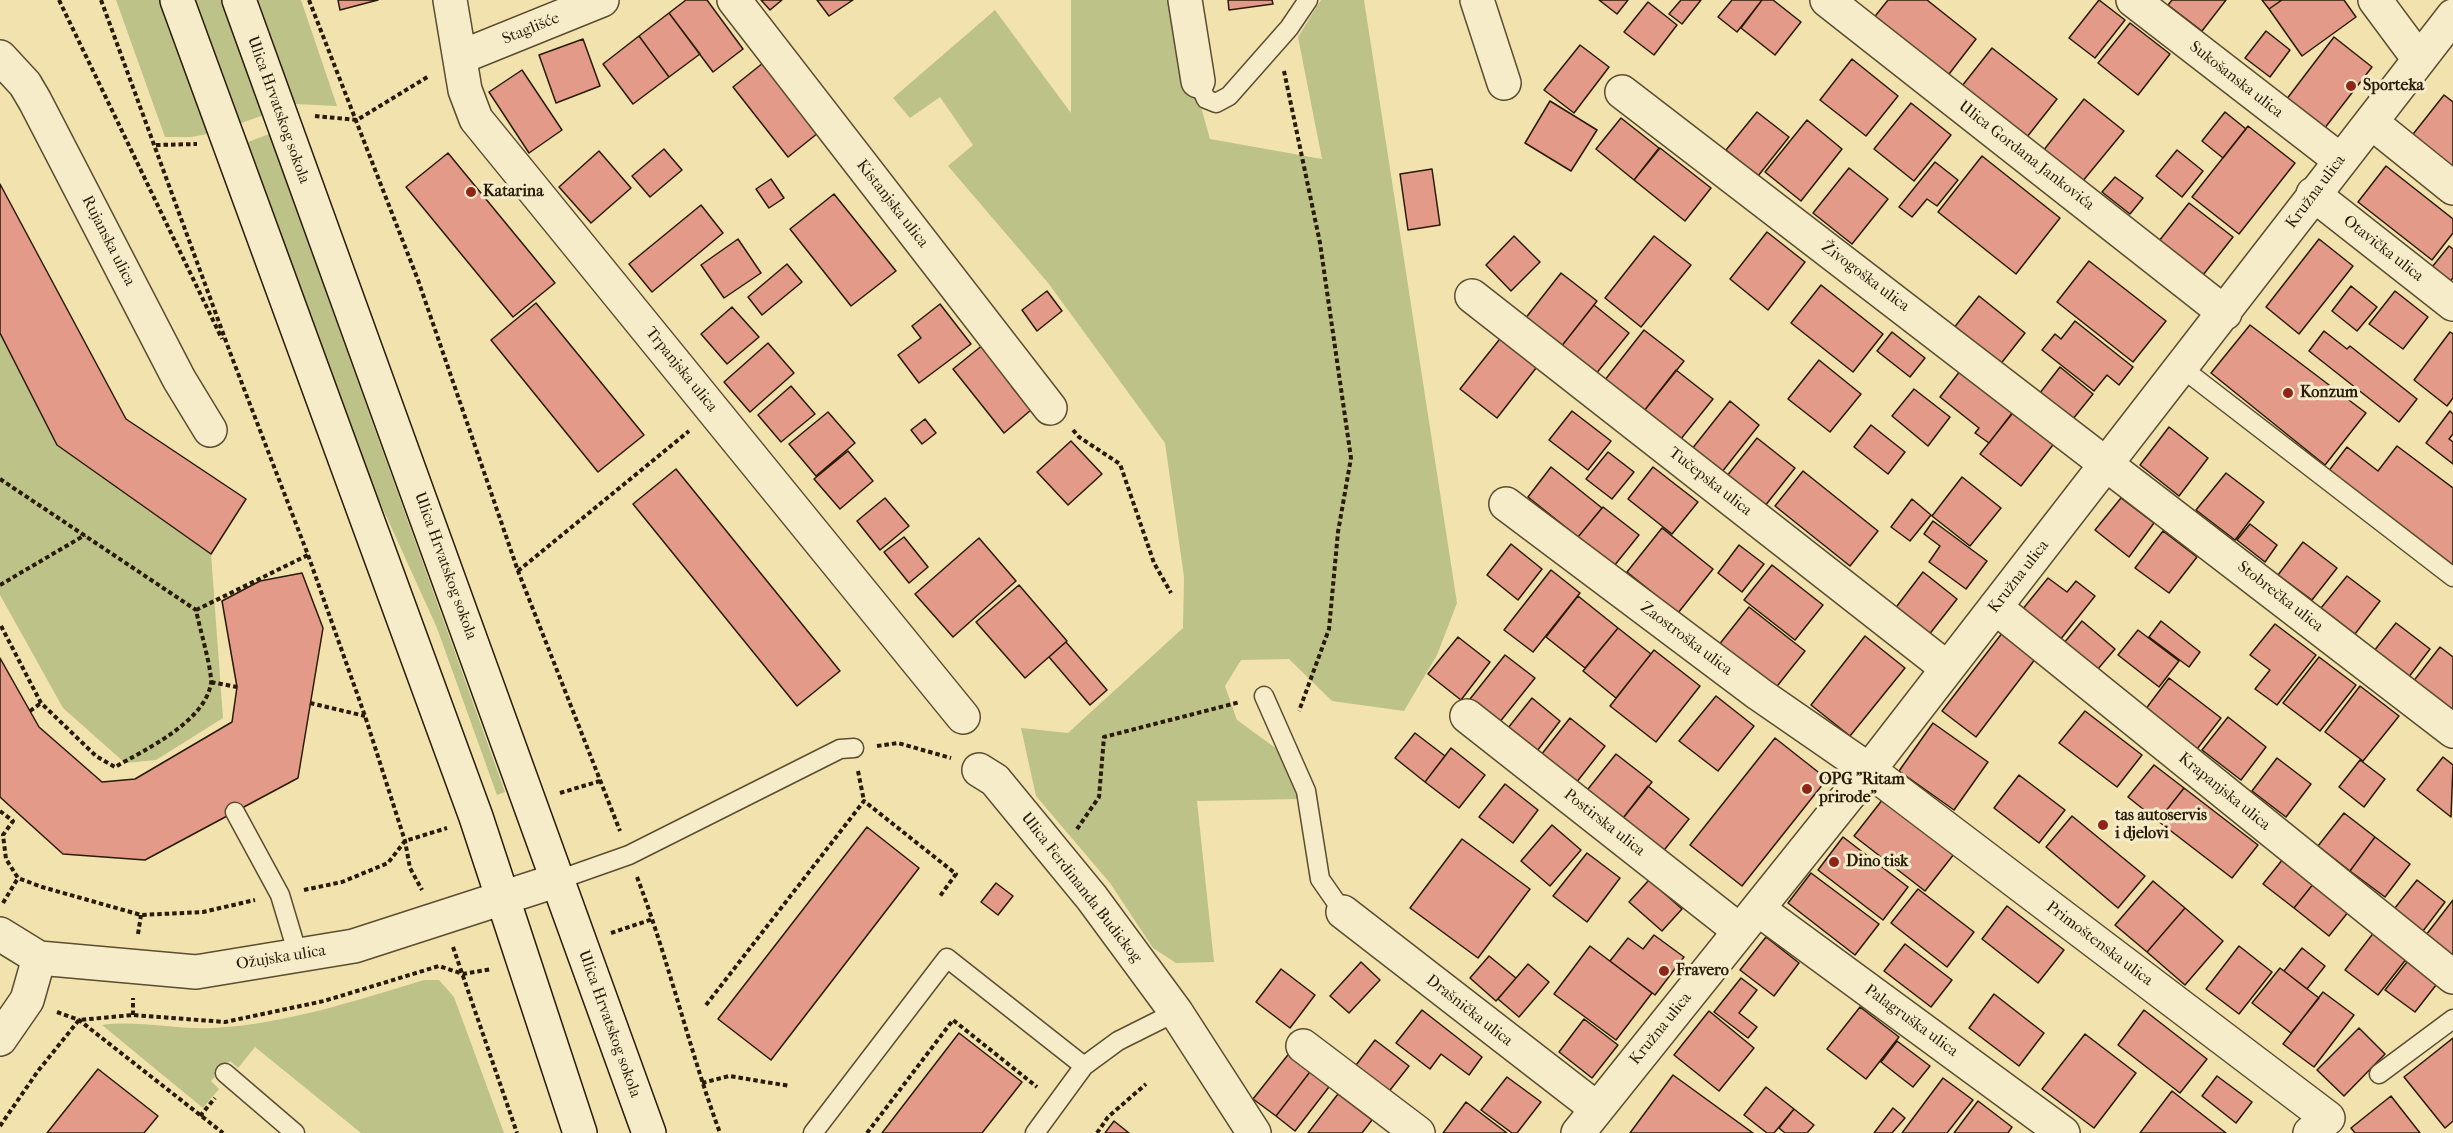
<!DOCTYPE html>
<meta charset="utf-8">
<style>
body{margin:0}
canvas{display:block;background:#f1e2ae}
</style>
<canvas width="2453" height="1133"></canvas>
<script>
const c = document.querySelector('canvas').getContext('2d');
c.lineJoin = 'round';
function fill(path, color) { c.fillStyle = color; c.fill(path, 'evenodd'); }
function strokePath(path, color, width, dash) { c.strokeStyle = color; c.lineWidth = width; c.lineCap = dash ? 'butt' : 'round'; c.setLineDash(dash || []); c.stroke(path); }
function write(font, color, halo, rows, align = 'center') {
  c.font = font + ' "IM FELL French Canon",serif'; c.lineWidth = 6; c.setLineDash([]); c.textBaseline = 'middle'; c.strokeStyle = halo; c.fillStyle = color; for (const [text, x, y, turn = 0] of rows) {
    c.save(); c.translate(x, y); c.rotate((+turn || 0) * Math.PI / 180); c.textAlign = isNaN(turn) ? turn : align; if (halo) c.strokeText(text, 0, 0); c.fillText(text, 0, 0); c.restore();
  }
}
fill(new Path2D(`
 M116,0h44l48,134 -17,3h-26z
 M196,0h26l42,115 -23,8z
 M258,0h43l36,106 -42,-2z
 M1071,0h100l39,139 112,20 -24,-122 23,-37h43l93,603 -20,52 -33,56 -72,-10 -43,-42 -48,1 -16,26 12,34 40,29 22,50 -102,2 17,161 -38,1 -23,-15 -43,-65 -74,-87 -15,-68 47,5 115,-105 1,-51 -19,-134 -116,-159 -101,-118 25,-21 -33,-48 -30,21 -17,-20 102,-88 76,103z
 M269,134l236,658 -8,3 -60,-167 -59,-130 -34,-87 -96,-269z
 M0,333l57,112 154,109 12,164 -67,42 -31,3 -62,-55 -63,-113z
 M424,980h15l15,17 50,136h-143l-106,-86 -17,21 -8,-7 -19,20 8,8 -16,19 -101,-83c37,-5 74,5 111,3 73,-4 141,-27 211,-48z`), '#bdc288');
const building = new Path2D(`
 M338,0h40l-38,10z
 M686,0h21l36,49 -30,23 -44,-59z
 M761,0h21l-12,10z
 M817,0h36l-24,16z
 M1228,0h44l1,4 -44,6z
 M1599,0h29l-11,14z
 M1681,0h20l-19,24 -13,-10z
 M1732,0h30l-25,32 -19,-15z
 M1762,0h11l28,22 -26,33 -34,-27z
 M1888,0h39l49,39 -30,39 -74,-58z
 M2099,0l26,20 -30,38 -26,-20z
 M2172,0h54l-24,31 -34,-26z
 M2262,0h20l-13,9z
 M2282,0h62l12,17 -54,39 -33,-47z
 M1648,2l29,23 -23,30 -30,-23z
 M669,13l31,41 -31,23 -30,-41z
 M2130,23l40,31 -32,41 -40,-32z
 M2266,31l24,19 -20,27 -25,-19z
 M639,36l30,41 -36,27 -30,-40z
 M2334,37l38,30 -48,62 -38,-29z
 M583,39l17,47 -44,17 -17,-48z
 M1580,45l29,22 -35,46 -30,-23z
 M1992,48l65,51 -30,38 -65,-51z
 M1852,59l46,37 -32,40 -46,-36z
 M763,63l55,70 -30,24 -55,-70z
 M522,70l40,60 -33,23 -40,-61z
 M2444,95l9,7v70l-43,-34z
 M2084,99l40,32 -42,51 -39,-31z
 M1550,101l47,29 -26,41 -46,-28z
 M1911,103l40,32 -37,46 -40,-32z
 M1757,112l32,25 -31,39 -32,-26z
 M2225,112l21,17 -23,29 -21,-17z
 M1621,118l38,30 -25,32 -38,-31z
 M1807,120l35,29 -41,52 -36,-29z
 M2248,126l47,37 -56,71 -47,-37z
 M1660,148l51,40 -26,33 -51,-41z
 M664,149l18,21 -32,27 -18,-21z
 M2177,150l26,21 -21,26 -26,-21z
 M599,151l32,37 -40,35 -32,-36z
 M448,153l107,130 -42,34 -107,-130z
 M1982,156l78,62 -44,56 -78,-62z
 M1935,162l23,18 -21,26 -10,-7 -15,18 -13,-10z
 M2386,166l67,53v14l-21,27 -74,-58z
 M1849,168l39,31 -36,45 -39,-31z
 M1432,169l8,56 -32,5 -8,-56z
 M2115,177l28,21 -13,16 -28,-22z
 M771,179l13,19 -15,10 -13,-19z
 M0,184l126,235 120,80 -35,55 -154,-109 -57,-112z
 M834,194l62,77 -45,35 -61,-77z
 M2189,203l44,34 -30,38 -44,-34z
 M701,205l22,28 -71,59 -23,-28z
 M1767,232l38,30 -37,48 -38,-31z
 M1514,236l26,26 -29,29 -25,-26z
 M1654,236l37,29 -50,62 -36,-29z
 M738,239l23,34 -37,25 -23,-33z
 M2319,239l34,27 -54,68 -33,-27z
 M2449,246l4,3v29l-7,8 -18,-14z
 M2089,261l77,60 -33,41 -76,-60z
 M787,264l15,18 -40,33 -14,-18z
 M1561,273l36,28 -40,51 -36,-28z
 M1821,285l62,49 -30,38 -62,-49z
 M2351,286l26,21 -20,24 -25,-20z
 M1047,291l15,20 -25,20 -15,-21z
 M2395,291l33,26 -25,32 -34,-25z
 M1979,296l46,37 -26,33 -46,-37z
 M536,303l108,132 -46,37 -107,-132z
 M940,304l31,40 -52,39 -21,-28 23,-17 -9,-12z
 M1594,305l35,28 -38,47 -34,-28z
 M732,307l27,30 -32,27 -26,-30z
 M2075,321l58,46 -14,18 -12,-10 -13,16 -52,-41 13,-16 6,5z
 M2250,325l116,88 -41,52 -114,-92z
 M1644,330l40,31 -44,55 -39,-31z
 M2324,331l23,18 3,-3 67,53 -18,23 -90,-71z
 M1892,332l33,26 -15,19 -33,-26z
 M2450,332l3,2v64l-6,8 -33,-26z
 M1503,335l37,28 -43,55 -37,-29z
 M768,343l26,30 -44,39 -26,-30z
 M984,344l32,40 -4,3 19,23 -27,23 -51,-64z
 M1819,360l42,34 -31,38 -42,-33z
 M1964,366l52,42 -27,35 -14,-10 4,-5 -39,-31z
 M2060,367l33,27 -24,30 -33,-26z
 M1676,370l37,29 -37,46 -36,-29z
 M791,386l24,28 -34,28 -23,-27z
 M1914,389l36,28 -22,29 -36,-30z
 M1730,401l29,24 -41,52 -30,-23z
 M2016,409l40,32 -35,45 -41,-32z
 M1572,411l39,30 -23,29 -39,-30z
 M2450,411l3,3v20l-4,5 4,3v22l-27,-21z
 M828,412l27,31 -39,33 -27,-32z
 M925,419l11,14 -14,11 -11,-14z
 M1871,425l34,27 -17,22 -34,-27z
 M2169,427l39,31 -29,38 -39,-31z
 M1757,438l38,30 -34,43 -38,-30z
 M1071,441l31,33 -34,31 -31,-33z
 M2397,446l56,42v85l-129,-96 23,-30 31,24z
 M848,451l25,30 -33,28 -26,-30z
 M1608,452l26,20 -22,27 -26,-20z
 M1551,467l51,41 -24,29 -50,-40z
 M1653,467l45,35 -26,32 -44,-35z
 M676,469l164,202 -43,35 -164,-202z
 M1803,471l75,60 -28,35 -75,-60z
 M2226,473l38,29 -29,38 -39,-30z
 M1962,477l39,31 -31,38 -38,-30z
 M885,498l24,28 -29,24 -23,-29z
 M2121,498l33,25 -25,34 -34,-27z
 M1912,499l19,16 -21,26 -19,-14z
 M1603,507l36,28 -25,31 -36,-29z
 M1933,521l54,40 -21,28 -37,-27 11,-16 -16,-12z
 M2250,524l27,21 -12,17 -28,-22z
 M1662,528l51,41 -35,44 -51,-41z
 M2163,531l34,26 -28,36 -34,-25z
 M904,537l24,30 -19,16 -25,-31z
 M979,538l37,43 -63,56 -38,-43z
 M2303,542l34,26 -25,32 -34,-25z
 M1511,544l31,25 -24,31 -31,-25z
 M1739,545l25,19 -22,28 -24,-19z
 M1772,565l51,40 -28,35 -51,-40z
 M1551,570l29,23 -47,59 -29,-22z
 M1923,572l34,27 -29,37 -34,-26z
 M302,573l21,55 -25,150 -153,82 -82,-6 -63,-57v-139l39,69 63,55 33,-3 97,-57 5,-35 -15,-86 38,-20z
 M2347,576l33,25 -25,33 -34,-26z
 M2048,578l19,14 9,-11 19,15 -35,44 -38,-30z
 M1019,585l48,56 -42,37 -49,-56z
 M1578,596l40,32 -33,40 -39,-31z
 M1749,607l56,44 -31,39 -56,-44z
 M2082,621l33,28 -18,21 -33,-27z
 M2161,621l39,31 -11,15 -40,-30z
 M2396,623l34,26 -25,33 -35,-26z
 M2275,624l41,31 -39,50 -22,-16 15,-19 -20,-15z
 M1618,628l33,26 -35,44 -33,-27z
 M2138,630l41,31 -20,26 -41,-32z
 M2003,632l33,26 -60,79 -34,-26z
 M1865,636l40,32 -55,68 -39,-31z
 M1458,637l32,25 -29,38 -33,-26z
 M1066,642l41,48 -17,15 -41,-48z
 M2440,647l13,10v57l-44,-27z
 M1654,650l46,36 -44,56 -46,-36z
 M1505,655l30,23 -40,50 -29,-24z
 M2319,657l37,28 -36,46 -37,-28z
 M2169,678l52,40 -24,31 -52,-39z
 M2360,686l39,30 -36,45 -38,-29z
 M1716,696l38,30 -36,45 -39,-30z
 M1532,698l28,23 -23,30 -29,-23z
 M2085,711l57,44 -25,32 -58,-44z
 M2228,717l38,30 -25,33 -39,-30z
 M1570,718l35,28 -29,37 -35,-28z
 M1933,723l55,39 -34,48 -55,-39z
 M1415,733l30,23 -20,26 -30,-24z
 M1775,738l52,41 -85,107 -52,-41z
 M1451,748l34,27 -26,33 -34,-26z
 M1616,754l36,28 -32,40 -36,-28z
 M2443,757l10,8 -2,52 -34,-27z
 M2277,758l34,26 -25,33 -34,-26z
 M2360,760l25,19 -21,28 -25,-20z
 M2154,765l30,23 -26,33 -30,-24z
 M2019,775l46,35 -26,33 -45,-35z
 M1505,784l33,26 -25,33 -34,-26z
 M1648,786l41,33 -28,35 -41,-32z
 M2184,788l74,57 -26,33 -74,-57z
 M1883,799l71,55 -29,37 -71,-55z
 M2344,813l31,24 -25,34 -32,-25z
 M2072,816l73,60 -27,32 -72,-61z
 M1552,825l29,25 -31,36 -29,-25z
 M867,827l52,41 -148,192 -53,-41z
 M1843,837l65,50 -25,33 -65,-50z
 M2375,837l35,27 -25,33 -35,-26z
 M1462,839l68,50 -52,69 -68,-50z
 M1587,853l33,25 -33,44 -34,-26z
 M2283,859l31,24 -20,25 -31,-24z
 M1811,873l68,51 -24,31 -67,-52z
 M1649,880l33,29 -20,22 -33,-29z
 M2417,880l28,22 -25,33 -29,-22z
 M2153,881l32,27 -38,44 -32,-27z
 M996,883l17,13 -15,19 -17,-13z
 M2314,883l35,28 -20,25 -35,-28z
 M1918,889l56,43 -27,35 -56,-44z
 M2453,900v56l-27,-21z
 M2007,906l57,44 -26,33 -56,-44z
 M2185,908l38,33 -38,44 -38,-33z
 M2378,927l33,26 -33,42 -33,-25z
 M1654,935l30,22 -29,38 -45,-34 18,-23 15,11z
 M1766,937l33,26 -25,33 -34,-26z
 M1905,944l47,36 -21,27 -47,-36z
 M1590,946l62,47 -36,47 -62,-46z
 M2239,946l33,26 -33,42 -33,-25z
 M2302,948l23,18 -18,23 -23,-18z
 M1489,956l27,22 -20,23 -26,-23z
 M2411,957l29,23 -25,32 -30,-22z
 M1361,962l19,18 -31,33 -19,-17z
 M1528,964l21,18 -30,35 -21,-18z
 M2280,968l39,30 -28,35 -39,-30z
 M1281,969l34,26 -25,33 -34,-26z
 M1741,978l16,12 -18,23 18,14 -9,11 -34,-26z
 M2323,992l31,23 -40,52 -31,-23z
 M1994,994l50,39 -25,33 -50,-38z
 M1860,1007l39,30 -33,42 -39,-30z
 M1422,1010l60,47 -13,18 -28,-21 -11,15 -34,-26z
 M2144,1010l63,49 -27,34 -62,-48z
 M1709,1011l45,37 -35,43 -45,-36z
 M1584,1019l34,26 -26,33 -33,-26z
 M2359,1028l26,26 -41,42 -27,-26z
 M959,1033l63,49 -40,51h-100z
 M2085,1034l51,39 -42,55 -52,-39z
 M2453,1038v83l-8,7 -41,-51z
 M1375,1040l34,26 -26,33 -33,-26z
 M1897,1041l33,25 -17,21 -32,-25z
 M1291,1051l22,17 -37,48 -23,-17z
 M1313,1068l19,15 -37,48 -19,-15z
 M98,1069l60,47 -14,17h-97z
 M1673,1075l80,58h-123z
 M2217,1076l35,26 -16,21 -34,-27z
 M1507,1077l34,25 -24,31h-5l-31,-23z
 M1943,1078l30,22 -26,33h-45z
 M1766,1087l28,22 -20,24h-7l-23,-18z
 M2172,1091l54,42h-86z
 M1338,1094l34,26 -10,13h-54z
 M2391,1096l29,37h-65l-4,-5z
 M1978,1101l34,26 -4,6h-54z
 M1466,1102l41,31h-64z
 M1893,1108l12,10 -13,15h-18z
 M1794,1109l20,16 -7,8h-22l-6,-5z
 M1114,1121l15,12h-24z`);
fill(building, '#e39a89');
strokePath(building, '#291b06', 1.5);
const lane = new Path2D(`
 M1198,81l8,18 10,4 13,-7 60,-68 19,-28
 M2182,368l271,209
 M1264,696l42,95 14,88 23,33
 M235,812l45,83 18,60
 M558,880l71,-25 211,-106 14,-1
 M225,1073l70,60
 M2379,1074l74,-55
 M813,1133l134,-175 137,108 34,-25 58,-29
 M1035,1133l49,-67`);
const street = new Path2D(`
 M450,0l15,90 11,29 487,598
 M734,0l316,408
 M1185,0l13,81
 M1477,0l27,83
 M1827,0l398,313
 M2133,0l207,160
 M2375,0l43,58
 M0,57l25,27 10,17 144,278 31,51
 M461,57l141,-57
 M1622,92l831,639
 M2371,122l82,66
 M2313,194l140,110
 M1472,296l475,372
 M1506,504l253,190 110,76 459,348 -18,15
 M1995,607l458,370
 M1467,716l273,215
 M979,770l16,10 97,118 84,114 78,121
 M1758,909l305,224
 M1343,912l253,196
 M0,934l39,24 157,14 158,-26 204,-66
 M0,1039l27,-39 12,-42
 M1303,1046l115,87
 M1578,1133l291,-363 584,-754`);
const secondary = new Path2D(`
 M177,0l299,817 104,316
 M239,0l410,1133`);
strokePath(lane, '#5b4d30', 21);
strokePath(street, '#5b4d30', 36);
strokePath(secondary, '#291b06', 36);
strokePath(new Path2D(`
 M59,0l163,339
 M101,0l130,355 77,200 57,161 40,125 5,27 12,22
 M309,0l109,280 100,291 102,260
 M1284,71l36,172 31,215 -13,74 -9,97 -30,82
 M315,116l42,4 72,-44
 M156,145l41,-1
 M1073,430l6,7 41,27 34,99 17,30
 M0,479l196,131c3,16 16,59 15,73 -6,39 -65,66 -96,84l-19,-11 -55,-53 -41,-79
 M518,571l171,-140
 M0,585l85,-50
 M196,610l112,-55
 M211,682l26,5
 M310,703l55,13
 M30,711l11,-8
 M877,746l21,-3 53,15
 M858,771l6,30
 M560,793l40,-12
 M0,811l13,10 -10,14 3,24 12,19 24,9 99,28 62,-3 52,-12
 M1077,829l22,-32 5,-60 136,-35
 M637,877c32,84 52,172 83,256
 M304,890l38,-8 46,-19 17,-22 42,-13
 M3,903l15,-25
 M611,933l42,-14
 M138,934l3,-19
 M453,947l64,186
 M706,1005l158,-204 92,73 -16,22
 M57,1012l22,8 144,113
 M133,1015v-17
 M702,1083l27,-7 61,10
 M200,1116l15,-18
 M0,1126l38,-55 41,-51 54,-5 92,7 99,-21 115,-35 24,8 29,-5
 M867,1133l86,-113 84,67
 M1097,1133l11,-16 38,-33`), '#291b06', 4, [4.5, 3]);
strokePath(lane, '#f6ecca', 18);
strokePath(street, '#f6ecca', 33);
strokePath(secondary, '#f6ecca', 33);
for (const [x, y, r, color] of [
 [2351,86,6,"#8f2418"],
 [471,192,6,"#8f2418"],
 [2288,393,6,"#8f2418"],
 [1807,789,6,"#8f2418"],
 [2103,825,6,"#8f2418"],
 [1834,862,6,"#8f2418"],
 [1664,971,6,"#8f2418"]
]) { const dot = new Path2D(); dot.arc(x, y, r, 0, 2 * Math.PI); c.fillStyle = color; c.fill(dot); strokePath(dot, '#f6ecca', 2); }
write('16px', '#291b06', '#f6ecca', [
 ["Staglišće",531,29,-22],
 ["Sukošanska ulica",2236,80,38],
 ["Ulica Hrvatskog sokola",278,110,70],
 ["Ulica Gordana Jankovića",2026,156,38],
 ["Kružna ulica",2316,192,-53],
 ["Kistanjska ulica",892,204,52],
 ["Rujanska ulica",108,241,63],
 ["Otavička ulica",2383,249,38],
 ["Živogoška ulica",1865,277,37],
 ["Trpanjska ulica",681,370,51],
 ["Tučepska ulica",1710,482,38],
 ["Ulica Hrvatskog sokola",445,566,70],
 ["Kružna ulica",2019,577,-52],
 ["Stobrečka ulica",2280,597,38],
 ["Zaostroška ulica",1686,639,37],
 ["Krapanjska ulica",2224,792,39],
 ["Postirska ulica",1604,823,38],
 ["Ulica Ferdinanda Budickog",1081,888,52],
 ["Primoštenska ulica",2099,944,37],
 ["Ožujska ulica",281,958,-9],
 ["Drašnička ulica",1469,1011,38],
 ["Palagruška ulica",1911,1021,36],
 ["Ulica Hrvatskog sokola",609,1024,70],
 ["Kružna ulica",1661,1029,-51]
]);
write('bold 16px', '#291b06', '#f6ecca', [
 ["Sporteka",2363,86],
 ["Katarina",483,192],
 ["Konzum",2300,393],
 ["OPG \"Ritam",1819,780],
 ["prirode\"",1819,798],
 ["tas autoservis",2115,816],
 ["i djelovi",2115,834],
 ["Dino tisk",1846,862],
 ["Fravero",1676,971]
], 'left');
</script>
